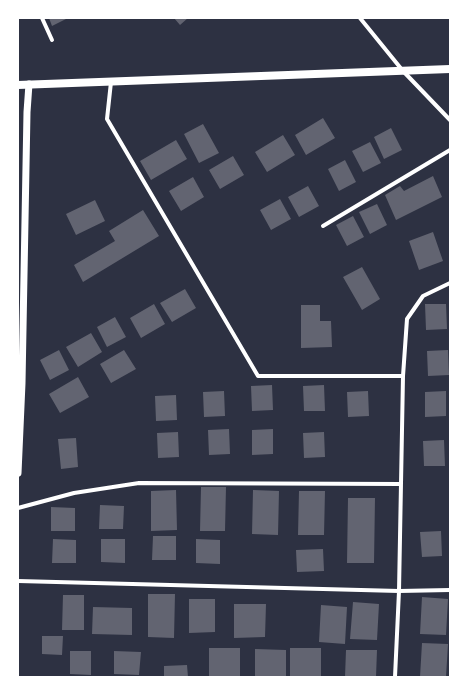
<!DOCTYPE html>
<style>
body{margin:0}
#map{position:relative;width:468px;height:695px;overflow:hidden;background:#2d3142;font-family:Signika,sans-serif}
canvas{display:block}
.frame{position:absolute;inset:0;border:19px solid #fff;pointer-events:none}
</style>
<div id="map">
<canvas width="468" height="695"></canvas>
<div class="frame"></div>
</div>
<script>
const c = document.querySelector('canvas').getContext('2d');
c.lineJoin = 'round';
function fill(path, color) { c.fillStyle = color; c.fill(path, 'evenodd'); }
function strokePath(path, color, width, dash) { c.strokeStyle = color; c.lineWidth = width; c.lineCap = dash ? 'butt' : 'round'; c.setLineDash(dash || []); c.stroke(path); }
fill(new Path2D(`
 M49,18h19l-16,8z
 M174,18h14l-8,7z
 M323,118l12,20 -29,17 -11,-20z
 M203,124l16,29 -20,10 -15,-29z
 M391,128l11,22 -18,9 -10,-22z
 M283,135l12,20 -28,17 -12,-20z
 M176,140l11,19 -36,21 -11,-19z
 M370,142l11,21 -18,9 -11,-21z
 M233,156l11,19 -24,14 -11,-19z
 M345,160l11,22 -17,9 -11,-22z
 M433,176l9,21 -46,23 -11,-25 15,-9 4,5z
 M193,177l11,20 -23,14 -12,-20z
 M308,186l11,20 -20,11 -11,-20z
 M280,199l11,20 -20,11 -11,-20z
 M95,200l10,21 -29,14 -10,-21z
 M377,204l10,21 -17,9 -11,-22z
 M143,210l16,26 -76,46 -9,-17 41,-24 -6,-10z
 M353,216l11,21 -17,9 -11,-21z
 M433,232l10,29 -24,9 -10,-29z
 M362,267l18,32 -18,11 -19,-33z
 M185,289l11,19 -24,14 -12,-19z
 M154,304l11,20 -24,14 -11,-20z
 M425,304h21l1,25 -21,1z
 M301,305h19v16h11l1,26 -31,1z
 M115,317l11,20 -19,10 -10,-20z
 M91,333l11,19 -24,15 -12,-20z
 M59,350l10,20 -19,10 -10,-20z
 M124,350l12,19 -25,14 -11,-19z
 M448,350l1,25 -21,1 -1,-25z
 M78,377l11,20 -29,16 -11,-19z
 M272,385l1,25 -21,1 -1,-25z
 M324,385l1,26h-21l-1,-25z
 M224,391l1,25 -21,1 -1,-25z
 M368,391l1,25 -21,1 -1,-25z
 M446,391v25l-21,1v-25z
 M176,395l1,25 -21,1 -1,-25z
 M229,429l1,25 -21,1 -1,-25z
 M273,429v25l-21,1v-25z
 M178,432l1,25 -21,1 -1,-25z
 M324,432l1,25 -21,1 -1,-25z
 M76,438l2,29 -17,2 -3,-30z
 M444,440l1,26h-21l-1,-25z
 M201,487h25l-1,44h-25z
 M176,490l1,40 -26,1v-40z
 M253,490l26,1 -1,44 -26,-1z
 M299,491h26l-1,44h-26z
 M348,498h27l-1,65h-27z
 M100,505l24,1 -1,23h-24z
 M51,507l24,1v23h-24z
 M441,531l1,25 -20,1 -2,-25z
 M153,536h23v24h-24z
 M53,539l23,1v23h-24z
 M101,539h24v24l-24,-1z
 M196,539l24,1v24l-24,-1z
 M323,549l1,22 -27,1 -1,-22z
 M148,594h27l-1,44 -26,-1z
 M63,595h21v35h-22z
 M422,597l26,2 -2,36 -26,-1z
 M189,599h26v33l-26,1z
 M353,602l26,2 -2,36 -27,-1z
 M234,604h32l-1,33 -31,1z
 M321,605l26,2 -2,37 -26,-2z
 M93,607l39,1v27l-40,-1z
 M42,636h21l-1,19 -20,-1z
 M422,643l26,1 -2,33h-26z
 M209,648h31v29h-31z
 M290,648h31v29h-31z
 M255,649l31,1v27h-31z
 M346,650h31l-1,27h-31z
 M70,651h21v24l-21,-1z
 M114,651l27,1 -2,23 -25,-1z
 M187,665l1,12h-24v-11z`), '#626471');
strokePath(new Path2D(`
 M42,18l10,22
 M360,18l43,53 47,49
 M111,82l-4,37 151,257h145
 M323,226l127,-76
 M18,508l56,-15 65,-10 262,1
 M18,581l381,10 51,-1
 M395,677l4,-86 4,-215 4,-57 16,-23 27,-13`), '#fff', 4);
strokePath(new Path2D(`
 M18,473l4,-90 5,-271 2,-28`), '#fff', 7);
strokePath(new Path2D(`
 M18,85l432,-16`), '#fff', 8);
</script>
